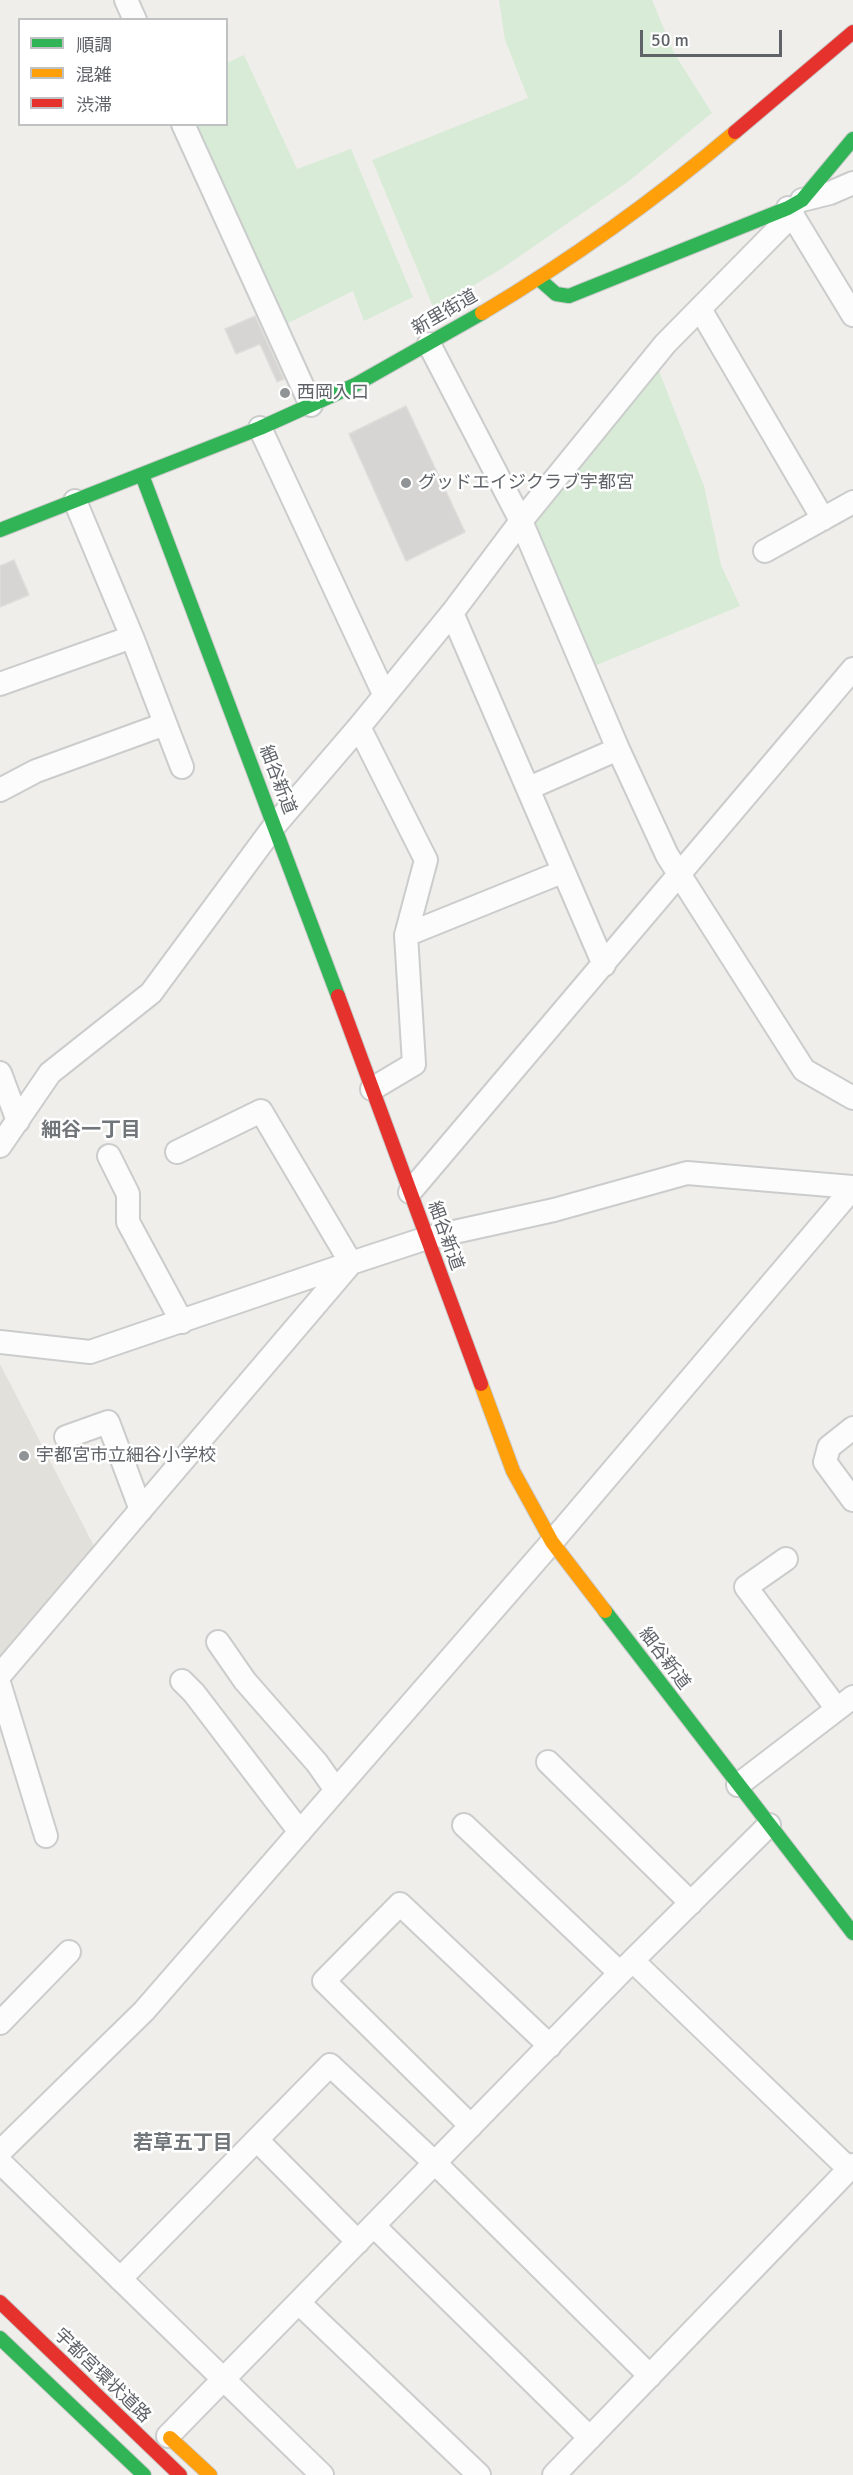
<!DOCTYPE html>
<meta charset="utf-8">
<style>
body{margin:0}
#map{position:relative;width:853px;height:2475px;overflow:hidden;background:#efeeea;font-family:Signika,"Noto Sans JP",sans-serif}
canvas{display:block}
.legend{position:absolute;left:18px;top:18px;width:210px;height:108px;box-sizing:border-box;background:#fff;border:2px solid #bfc1c3;margin:0;padding:8px 10px;list-style:none;font-size:18px;color:#5f6368}
.legend li{display:flex;align-items:center;gap:12px;height:30px}
.legend b{width:30px;border:2px solid #bfc1c3}
.scale{position:absolute;left:640px;top:30px;width:142px;height:27px;box-sizing:border-box;border:3px solid #5f6368;border-top:0;padding-left:8px;font-size:18px;line-height:21px;white-space:nowrap;color:#5f6368;-webkit-text-stroke:4px #fff;paint-order:stroke}
</style>
<div id="map">
<canvas width="853" height="2475"></canvas>
<ul class="legend">
<li><b style="height:8px;background:#30b455"></b>順調</li>
<li><b style="height:8px;background:#ff9f0a"></b>混雑</li>
<li><b style="height:8px;background:#e5322d"></b>渋滞</li>
</ul>
<div class="scale">50 m</div>
</div>
<script>
const c = document.querySelector('canvas').getContext('2d');
c.lineJoin = 'round';
function fill(path, color) { c.fillStyle = color; c.fill(path, 'evenodd'); }
function strokePath(path, color, width, dash) { c.strokeStyle = color; c.lineWidth = width; c.lineCap = dash ? 'butt' : 'round'; c.setLineDash(dash || []); c.stroke(path); }
function write(font, color, halo, rows, align = 'center') {
  c.font = font + ' Signika,"Noto Sans JP",sans-serif'; c.lineWidth = 5; c.setLineDash([]); c.textBaseline = 'middle'; c.strokeStyle = halo; c.fillStyle = color; for (const [text, x, y, turn = 0] of rows) {
    c.save(); c.translate(x, y); c.rotate((+turn || 0) * Math.PI / 180); c.textAlign = isNaN(turn) ? turn : align; if (halo) c.strokeText(text, 0, 0); c.fillText(text, 0, 0); c.restore();
  }
}
fill(new Path2D(`
 M0,1364l95,184 -95,110z`), '#e2e0da');
fill(new Path2D(`
 M499,0h153l22,53 38,60 -83,68 -128,88 -67,40 -62,-149 156,-62 -23,-58z
 M244,55l53,114 54,-20 62,148 -49,24 -11,-30 -71,35 -90,-201 34,-1 1,-61z
 M657,366l47,120 17,79 19,41 -146,60 -59,-144z`), '#d8ebd6');
const building = new Path2D(`
 M255,316l29,63 -7,3 -17,-38 -24,10 -11,-25z
 M406,406l59,126 -59,29 -57,-127z
 M14,560l15,35 -29,12v-41z`);
fill(building, '#d6d5d3');
strokePath(building, '#deddd9', 1.5);
const street = new Path2D(`
 M126,0l9,20
 M183,124l128,281
 M802,200l28,-7 23,-10
 M788,208l65,107
 M700,309l123,210
 M429,344l92,177 97,228 49,106 137,215 49,28
 M260,428l124,266
 M75,501l57,136 50,130
 M765,551l88,-49
 M452,613l152,352
 M0,684l132,-47
 M359,727l67,133 -20,75
 M529,788l89,-39
 M0,790l36,-19 129,-47
 M0,1073l18,48
 M372,1089l42,-25 -8,-129 156,-63
 M0,1146l50,-73 101,-80 124,-168 84,-98 93,-114 69,-92 144,-177 128,-130
 M109,1156l19,38v28l54,100
 M410,1192l443,-523
 M0,1342l90,10 261,-89 -90,-152 -84,41
 M853,1428l-24,19 -4,15 28,38
 M66,1437l42,-15 33,88
 M786,1559l-40,28 91,122
 M218,1642l27,39 72,82 19,27
 M0,1675l351,-412 76,-25 127,-28 133,-37 166,14
 M182,1681l12,12 106,139
 M0,1686l46,150
 M548,1762l143,141
 M738,1785l115,-88
 M464,1825l156,148
 M633,1961l216,208
 M0,2023l69,-71
 M471,2126l-147,-145 76,-77 150,142
 M257,2140l101,102
 M0,2152l144,-141 408,-469 301,-354
 M0,2162l322,313
 M374,2226l216,212
 M120,2279l210,-214 105,98 215,213
 M299,2303l180,172
 M168,2436l452,-463 149,-148
 M554,2475l299,-310`);
const fast = new Path2D(`
 M539,279l17,15 13,2 219,-88 14,-8 51,-61
 M142,475l196,521
 M0,530l260,-102 95,-43 127,-72
 M605,1611l248,322
 M0,2338l144,137`);
const slow = new Path2D(`
 M482,313c89,-53 174,-114 253,-181
 M481,1384l32,87 39,71 53,69
 M170,2438l40,37`);
const jam = new Path2D(`
 M735,132l118,-100
 M338,996l143,388
 M0,2302l180,173`);
strokePath(street, '#cbcccc', 26);
strokePath(fast, '#cacacb', 16);
strokePath(slow, '#cacacb', 16);
strokePath(jam, '#cacacb', 16);
strokePath(street, '#fdfcfc', 22);
strokePath(fast, '#30b455', 14);
strokePath(slow, '#ff9f0a', 14);
strokePath(jam, '#e5322d', 14);
for (const [x, y, r, color] of [
 [285,393,6,"#919496"],
 [406,483,6,"#919496"],
 [24,1456,6,"#919496"]
]) { const dot = new Path2D(); dot.arc(x, y, r, 0, 2 * Math.PI); c.fillStyle = color; c.fill(dot); strokePath(dot, '#fff', 2); }
write('18px', '#5f6368', '#fff', [
 ["新里街道",445,313,-30],
 ["細谷新道",277,780,69],
 ["細谷新道",445,1236,70],
 ["細谷新道",664,1659,53],
 ["宇都宮環状道路",102,2376,44]
]);
write('18px', '#5f6368', '#fff', [
 ["西岡入口",297,393],
 ["グッドエイジクラブ宇都宮",418,483],
 ["宇都宮市立細谷小学校",36,1456]
], 'left');
write('bold 20px', '#70757a', '#fff', [
 ["細谷一丁目",91,1131],
 ["若草五丁目",183,2144]
]);
</script>
